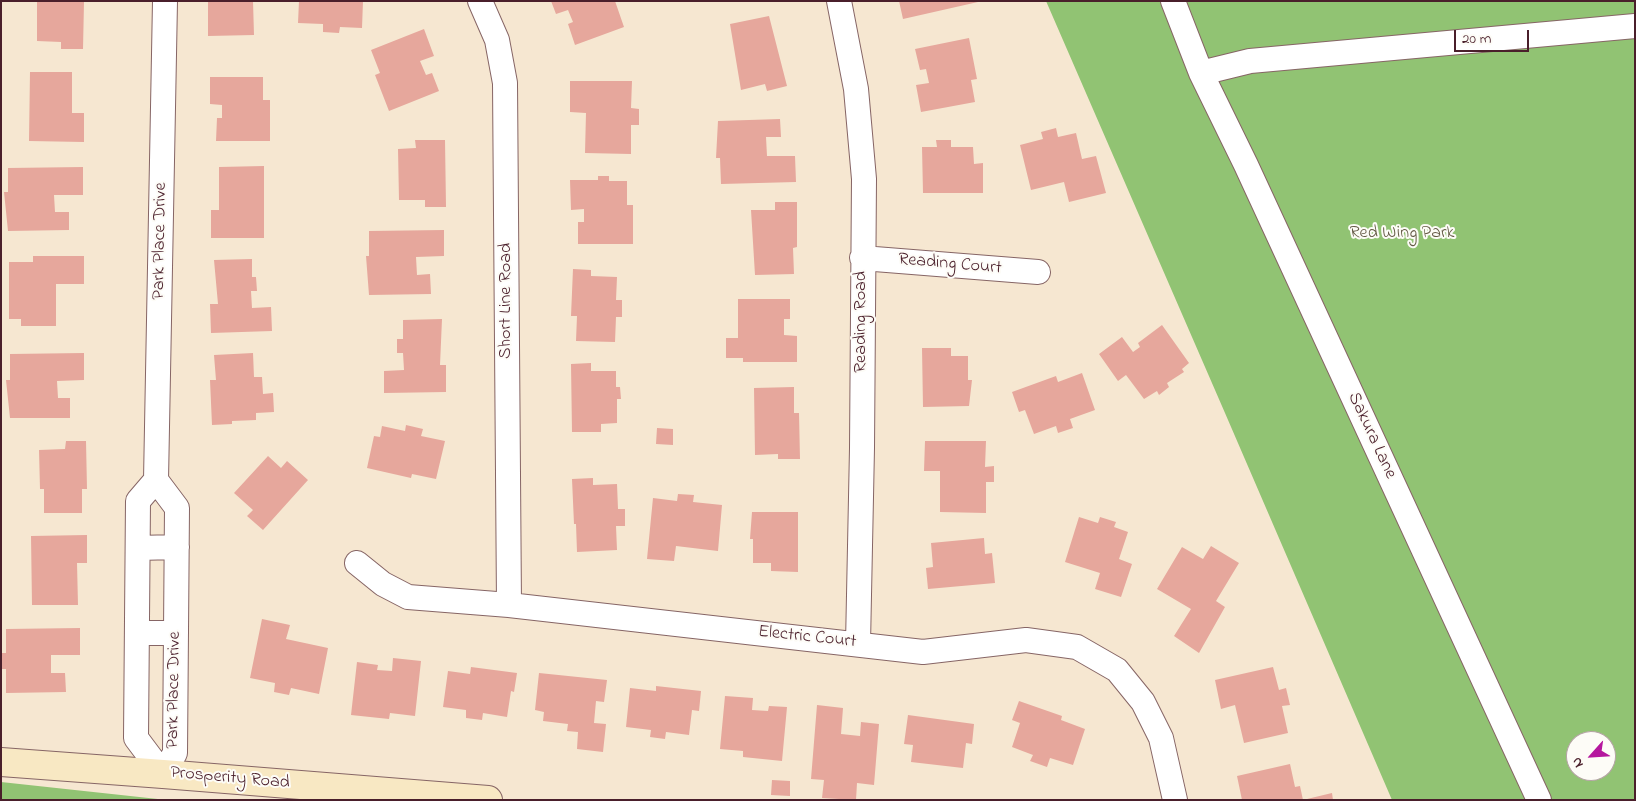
<!DOCTYPE html>
<style>
body{margin:0}
#map{position:relative;width:1636px;height:801px;overflow:hidden;background:#f6e7d1;font-family:"Indie Flower",sans-serif}
canvas{display:block}
.frame{position:absolute;inset:0;border:2px solid #4a1f2b;pointer-events:none}
.north{position:absolute;left:1566px;top:731px;width:50px;height:50px;box-sizing:border-box;background:#fdfcf7;border:1px solid #b5a4a5;border-radius:50%;rotate:244deg;font-size:14px;font-weight:700;line-height:20px;text-align:center;color:#4a1f2b}
.north::after{content:'';display:block;margin:auto;width:18px;height:22px;background:#b5179e;clip-path:polygon(50% 0,100% 100%,50% 72%,0 100%)}
.scale{position:absolute;left:1454px;top:30px;width:75px;height:22px;box-sizing:border-box;border:2px solid #4a1f2b;border-top:0;padding-left:6px;font-size:15px;line-height:18px;white-space:nowrap;color:#4a1f2b;-webkit-text-stroke:4px #fdfcf7;paint-order:stroke}
</style>
<div id="map">
<canvas width="1636" height="801"></canvas>
<div class="frame"></div>
<div class="north">N</div>
<div class="scale">20 m</div>
</div>
<script>
const c = document.querySelector('canvas').getContext('2d');
c.lineJoin = 'round';
function fill(path, color) { c.fillStyle = color; c.fill(path, 'evenodd'); }
function strokePath(path, color, width, dash) { c.strokeStyle = color; c.lineWidth = width; c.lineCap = dash ? 'butt' : 'round'; c.setLineDash(dash || []); c.stroke(path); }
function write(font, color, halo, rows, align = 'center') {
  c.font = font + ' "Indie Flower",sans-serif'; c.lineWidth = 4; c.setLineDash([]); c.textBaseline = 'middle'; c.strokeStyle = halo; c.fillStyle = color; for (const [text, x, y, turn = 0] of rows) {
    c.save(); c.translate(x, y); c.rotate((+turn || 0) * Math.PI / 180); c.textAlign = isNaN(turn) ? turn : align; if (halo) c.strokeText(text, 0, 0); c.fillText(text, 0, 0); c.restore();
  }
}
fill(new Path2D(`
 M1046,1h589v799h-243l-167,-387zM1576,741h30v30h-30z
 M1,782l166,18h-166z`), '#91c373');
fill(new Path2D(`
 M37,1l47,1 -1,47h-22v-7l-24,-1z
 M208,1h45l1,34 -46,1z
 M299,1h64l-1,27 -22,-1 -1,6 -16,-1v-8l-25,-1z
 M551,1h64l9,26 -49,18 -7,-21 5,-2 -5,-12 -12,4z
 M899,1h79v1l-75,17z
 M769,16l18,70 -20,5 -2,-7 -24,6 -11,-66z
 M424,29l10,27 -14,5 6,14 6,-2 7,18 -50,20 -14,-36 5,-2 -9,-23z
 M969,38l8,41 -6,1 4,22 -54,10 -5,-27 13,-2 -3,-14 -6,1 -5,-21z
 M30,72h42v41h12v29l-55,-1z
 M210,77h53v23h7v41h-54l1,-23h5v-13l-12,-1z
 M570,81h62l-1,27 8,1v16h-8v29l-46,-1 1,-40 -16,-1z
 M780,119l1,18h-15l1,19h28l1,26 -75,2 -1,-26h-4l2,-37z
 M1056,128l2,9 18,-4 6,26 14,-3 10,37 -37,9 -5,-20 -33,8 -11,-45 23,-6 -2,-7z
 M415,140h30l1,67h-21v-7h-26l-1,-51 18,-1z
 M936,140h15v7h22l1,17 9,-1v30h-60l-1,-46h15z
 M264,166v72h-53v-28h8v-43z
 M83,167v28h-29l1,17h14v18l-61,1 -4,-39h4v-24z
 M598,176h11v5h18v24h6v39h-55v-22h6v-13l-13,1 -1,-30h28z
 M775,202h22v45l-4,1 1,26 -39,1 -4,-65h24z
 M444,230v26l-28,1 1,18 13,-1 1,20 -62,1 -3,-39h3v-25z
 M33,256h51v28h-28v42h-35v-7h-12v-57h24z
 M252,259v18h4l1,14h-6l1,17 19,-1 1,24 -61,2 -1,-29h8l-4,-44z
 M573,269l18,1v6l26,1 -1,23h6v17h-6l-1,25 -39,-1 1,-25h-6z
 M738,299h52v20h-6v16l13,1v26h-54v-4h-17v-20h12z
 M442,319l-2,46h6v27l-62,1v-22l20,-1 -1,-17h-6v-14h6v-19z
 M1162,325l27,38 -7,6 2,3 -17,11 2,4 -10,8 -2,-4 -13,8 -18,-24 -8,6 -19,-27 23,-17 11,15 7,-5 -2,-4z
 M922,348h29v8h17v24h4l-3,26 -46,1z
 M84,353v27l-27,1 1,17h12v20h-60l-4,-38h4v-26z
 M253,353l1,24h8l1,17 10,-1 1,19 -18,1v7l-24,1v3l-20,1 -2,-45h6l-2,-25z
 M591,363v8h25v16h4l1,12h-4v24l-16,1v8h-29l-1,-68z
 M1082,373l13,37 -25,9 3,9 -15,5 -2,-7 -22,8 -9,-24 -6,2 -7,-20 44,-16 2,6z
 M794,387v26h5l1,46h-22v-5l-23,1 -1,-67z
 M406,425l17,4 -2,7 24,5 -9,38 -24,-5 -1,4 -44,-10 7,-32 6,1 2,-11 23,5z
 M657,428l16,1v16l-17,-1z
 M66,441h20l1,48h-5v24h-38v-24h-4l-1,-39 26,-1z
 M925,441h61l-1,26 9,-1v16h-8v31l-46,-1v-41h-16z
 M268,456l13,12 6,-7 21,19 -45,50 -16,-14 6,-6 -19,-17z
 M593,478v7l24,-1 1,25h7v17h-9l1,24 -40,2 -1,-28h-2l-2,-45z
 M678,494l16,1 -1,7 29,3 -4,46 -42,-5 -2,15 -27,-2 6,-61 24,3z
 M752,512h46v60l-27,-1v-8h-18v-24h-3z
 M1079,517l19,6 2,-6 16,5 -2,5 14,5 -9,27 13,5 -11,33 -26,-8 5,-16 -35,-11z
 M87,535v28h-10l1,42h-46l-1,-69z
 M984,538l1,16 7,-1 3,30 -67,6 -2,-21 7,-1 -2,-24z
 M1211,546l28,17 -23,38 9,6 -26,46 -25,-17 17,-27 -34,-20 25,-42 21,12z
 M262,619l28,6 -4,14 42,9 -9,46 -28,-6 -2,7 -15,-3 1,-9 -25,-5z
 M80,628v27h-29v18h14l1,19 -60,1v-24h-4v-16h4v-24z
 M393,658l28,3 -6,55 -25,-3 -1,6 -38,-4 6,-53 21,3 -1,5 15,1z
 M471,667l46,6 -3,19 -3,-1 -4,26 -24,-4 -1,7 -16,-2v-8l-23,-3 5,-36 22,3z
 M1273,667l6,23 7,-2 4,17 -8,1 6,27 -44,10 -9,-38 -14,4 -6,-29z
 M539,673l68,7 -3,22 -8,-1 -2,22 12,1 -3,28 -26,-3 1,-17 -11,-1 1,-7 -25,-3 1,-9 -9,-2z
 M656,686l45,5 -2,20 -7,-1 -3,25 -23,-3 -1,7 -15,-2 1,-7 -25,-3 4,-39 26,3z
 M725,696l28,2 -1,12 16,1 1,-5 18,1 -5,54 -39,-4v-6l-23,-2z
 M1019,701l43,15 -1,4 24,9 -12,36 -23,-7 -3,9 -17,-6 3,-6 -21,-8 8,-24 -8,-3z
 M817,705l26,3 -2,26 19,2 1,-14 18,2 -5,61 -17,-2 -1,17 -34,-2 2,-18 -13,-1z
 M908,715l66,9 -2,20 -6,-1 -3,25 -52,-6 2,-17 -9,-1z
 M1290,764l5,23 5,-1 3,14h-61l-5,-24z
 M772,780l18,1v15l-19,-1z
 M1332,793l1,7h-25l-1,-1z`), '#e6a79c');
const street = new Path2D(`
 M480,1l17,39 8,43 4,522
 M839,1l17,88 8,90 -2,269 -4,196
 M1173,1l28,72 45,92 293,635
 M1201,73l49,-12 385,-35
 M862,258l176,14
 M156,480l-18,21 -2,237 27,36 12,-21 2,-245 -21,-28 9,-479
 M138,548l39,-1
 M357,563l26,21 25,13 101,8 414,47 103,-12 51,7 40,23 26,32 18,36 14,62
 M137,633h39`);
const secondary = new Path2D(`
 M1,762l162,12 325,26`);
strokePath(street, '#866565', 26);
strokePath(secondary, '#866565', 30);
strokePath(street, '#fff', 24);
strokePath(secondary, '#f8e8c3', 28);
write('18px', '#635844', '#fdfcf7', [
 ["Red Wing Park",1402,234]
]);
write('18px', '#4a1f2b', '#fdfcf7', [
 ["Park Place Drive",161,241,-89],
 ["Reading Court",950,265,5],
 ["Short Line Road",507,301,-90],
 ["Reading Road",862,322,-90],
 ["Sakura Lane",1371,436,65],
 ["Electric Court",807,638,6],
 ["Park Place Drive",175,690,-89],
 ["Prosperity Road",230,779,5]
]);
</script>
